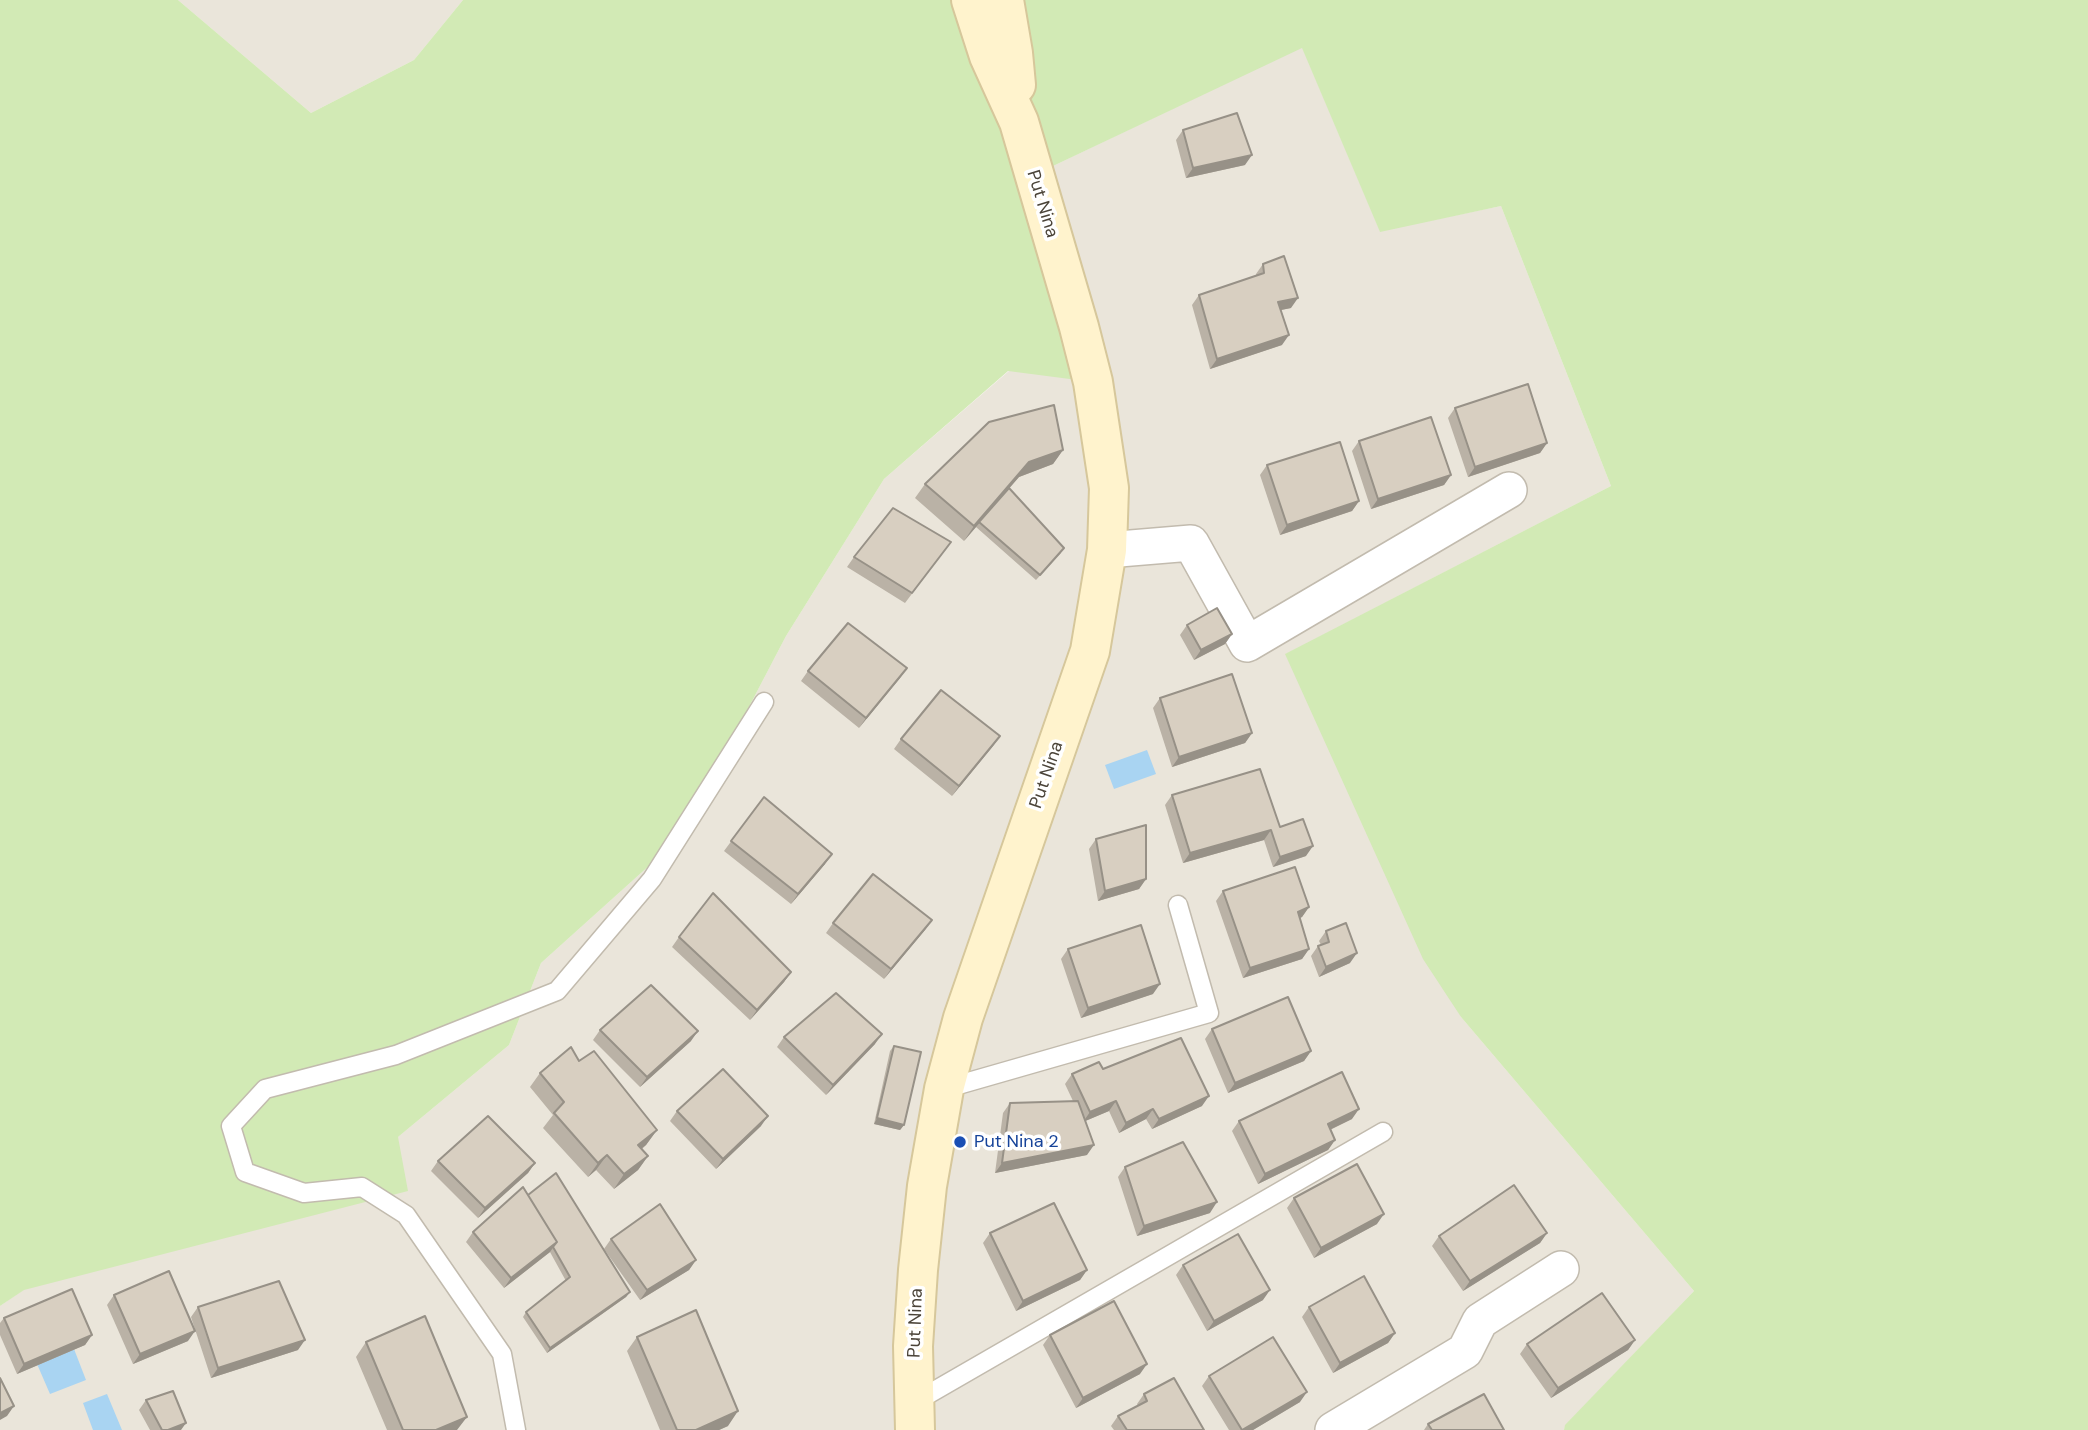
<!DOCTYPE html>
<style>
body{margin:0}
canvas{display:block;background:#f6f3ec}
</style>
<canvas width="2088" height="1430"></canvas>
<script>
const c = document.querySelector('canvas').getContext('2d');
c.lineJoin = 'round';
function fill(path, color) { c.fillStyle = color; c.fill(path, 'evenodd'); }
function strokePath(path, color, width, dash) { c.strokeStyle = color; c.lineWidth = width; c.lineCap = dash ? 'butt' : 'round'; c.setLineDash(dash || []); c.stroke(path); }
function write(font, color, halo, rows, align = 'center') {
  c.font = font + ' "DM Sans",sans-serif'; c.lineWidth = 7; c.setLineDash([]); c.textBaseline = 'middle'; c.strokeStyle = halo; c.fillStyle = color; for (const [text, x, y, turn = 0] of rows) {
    c.save(); c.translate(x, y); c.rotate((+turn || 0) * Math.PI / 180); c.textAlign = isNaN(turn) ? turn : align; if (halo) c.strokeText(text, 0, 0); c.fillText(text, 0, 0); c.restore();
  }
}
fill(new Path2D(`
 M178,0h285l-49,60 -103,53z
 M1302,47l78,184 121,-25 110,280 -325,168 175,363 233,274 -128,134 -2,5h-1564v-124l23,-16 375,-153 111,-92 32,-82 140,-126 105,-201 98,-157 125,-108 25,-196z`), '#eae5da');
fill(new Path2D(`
 M0,0h178l133,113 103,-53 49,-60h1625v1430h-524l1,-5 129,-134 -233,-274 -38,-58 -138,-305 326,-168 -110,-280 -121,26 -78,-184 -268,127 59,207 -85,-11 -124,108 -98,157 -105,201 -140,126 -32,82 -111,92 10,54 -384,99 -24,16z`), '#d2eab5');
fill(new Path2D(`
 M1147,750l9,24 -42,15 -9,-24z
 M74,1349l12,31 -36,14 -13,-30z
 M107,1394l15,36h-29l-10,-27z`), '#a9d4f2');
const service = new Path2D(`
 M944,1089l265,-76 -31,-108
 M915,1402l468,-270
 M516,1430l-14,-76 -96,-139 -44,-28 -58,6 -59,-21 -14,-46 34,-37 131,-34 161,-64 95,-112 112,-177`);
const minor = new Path2D(`
 M1107,550l84,-7 56,101 262,-154
 M1333,1430l132,-79 15,-30 81,-52`);
const secondary = new Path2D(`
 M1004,0l9,53 3,32
 M915,1430l-2,-84 5,-76 9,-84 17,-97 19,-71 127,-367 17,-101 2,-62 -16,-106 -14,-55 -60,-205 -30,-66 -18,-56`);
strokePath(service, '#c2bbae', 21);
strokePath(minor, '#c2bbae', 38);
strokePath(secondary, '#d6c79b', 42);
strokePath(service, '#fff', 18);
strokePath(minor, '#fff', 35);
strokePath(secondary, '#fff3cd', 38);
fill(new Path2D(`
 M1183,130l62,35 -59,13 -10,-38z
 M1263,264l28,44 -10,2 1,35 -72,24 -18,-64 7,-10 57,-19v-2z
 M1455,408l92,35 -7,10 -72,24 -20,-59z
 M1359,441l92,34 -7,10 -73,24 -19,-58z
 M1063,450l-10,14 -34,13 -18,20 60,56 -25,27 -60,-53 -12,14 -49,-43 10,-14z
 M1267,465l92,36 -7,10 -72,24 -20,-60z
 M951,542l-46,61 -58,-36 7,-10z
 M1187,625l45,9 -7,10 -31,16 -14,-25z
 M907,668l-48,60 -58,-47 7,-10z
 M1160,698l92,35 -7,10 -73,24 -19,-59z
 M1000,736l-48,60 -58,-47 7,-10z
 M1172,795l108,32 26,29 -33,11 -9,-27 -81,23 -18,-58z
 M764,797l61,67 -34,40 -67,-53z
 M1096,839l50,40 -7,10 -41,12 -9,-52z
 M1223,891l86,16 -7,10 -2,1 9,31 -7,10 -59,19 -27,-77z
 M932,920l-48,59 -58,-46 7,-10z
 M1326,931l24,32 -31,14 -8,-21 7,-10 3,-1 -2,-4z
 M679,937l112,35 -7,10 -34,38 -78,-73z
 M1068,949l85,45 -72,24 -20,-59z
 M1212,1029l99,22 -7,10 -76,32 -23,-54z
 M600,1030l91,11 -51,46 -47,-47z
 M784,1037l91,7 -49,51 -49,-48z
 M894,1046l10,79 -4,5 -26,-6 16,-73z
 M579,1061l78,69 -11,15 -4,4 6,7 -10,14 -24,19 -18,-19 -8,7 -45,-49 10,-13 -23,-28 10,-14z
 M1103,1069l99,37 -50,23 -6,-10 -27,14 -10,-22 -24,10 2,34 -92,18 8,-60 7,-10 63,-2 -8,-17 7,-10z
 M677,1111l84,15 -45,43 -46,-48z
 M1352,1119l-22,11 5,10 -7,10 -70,34 -26,-53 7,-10z
 M438,1161l97,2 -7,10 -50,45 -47,-47z
 M1125,1167l85,46 -73,23 -19,-59z
 M528,1195l102,97 -4,5 -79,56 -24,-36 3,-5 40,-31 -16,-29 -46,36 -38,-46 7,-10z
 M1294,1198l83,26 -63,34 -27,-50z
 M990,1233l97,37 -7,10 -64,31 -33,-68z
 M1547,1233l-7,10 -77,48 -31,-45 7,-10z
 M611,1239l85,21 -7,10 -49,30 -36,-51z
 M1183,1265l80,35 -56,31 -31,-56z
 M114,1295l74,46 -55,23 -26,-59z
 M198,1307l100,43 -87,28 -20,-61z
 M1309,1307l86,26 -7,10 -55,30 -31,-56z
 M4,1318l88,17 -7,10 -68,29 -17,-39v-12z
 M1050,1335l90,39 -64,34 -33,-63z
 M637,1337l91,89 -9,4h-59l-33,-79z
 M1635,1340l-7,10 -77,48 -31,-44 7,-10z
 M366,1342l91,88h-70l-31,-73z
 M1209,1376l91,26 -47,28h-24l-27,-44z
 M1144,1394l60,36h-90l-3,-4 7,-10 20,-10 -1,-2z
 M146,1400l35,30h-31l-11,-20z
 M1428,1424l76,6h-80z`), '#bab2a6');
fill(new Path2D(`
 M1252,155l-7,10 -59,13 7,-10z
 M1298,298l-7,10 -20,4 7,-10z
 M1289,335l-7,10 -72,24 7,-10z
 M1547,443l-7,10 -72,24 7,-10z
 M1063,450l-10,14 -34,13 -55,64 10,-15 55,-64z
 M1451,475l-7,10 -73,24 7,-10z
 M1359,501l-7,10 -72,24 7,-10z
 M1232,634l-7,10 -31,16 7,-10z
 M907,668l-7,10 -41,50 7,-10z
 M1252,733l-7,10 -73,24 7,-10z
 M1000,736l-7,10 -41,50 7,-10z
 M1271,830l-7,10 -81,23 7,-10z
 M1313,846l-7,10 -33,11 7,-10z
 M832,854l-7,10 -34,40 7,-10z
 M1146,879l-7,10 -41,12 7,-10z
 M1309,907l-7,10 -11,5 7,-10z
 M932,920l-7,10 -41,49 7,-10z
 M1309,949l-7,10 -59,19 7,-10z
 M1357,953l-7,10 -31,14 7,-10z
 M791,972l-7,10 -34,38 7,-10z
 M1160,984l-7,10 -72,24 7,-10z
 M698,1031l-7,10 -51,46 7,-10z
 M882,1034l-7,10 -49,51 7,-10z
 M1311,1051l-7,10 -76,32 7,-10z
 M1209,1096l-7,10 -50,23 7,-10z
 M1116,1101l-7,10 -26,11 7,-10z
 M1153,1109l-7,10 -27,14 7,-10z
 M1359,1109l-7,10 -31,15 7,-10z
 M768,1116l-7,10 -45,43 7,-10z
 M877,1118l27,7 -4,5 -26,-6z
 M657,1130l-11,15 -18,14 10,-14z
 M1335,1140l-7,10 -70,34 7,-10z
 M1094,1145l-7,10 -92,18 7,-10z
 M607,1155l-11,15 -8,7 10,-14z
 M648,1156l-10,14 -24,19 10,-15z
 M535,1163l-7,10 -50,45 7,-10z
 M1217,1202l-7,11 -73,23 7,-10z
 M1384,1214l-7,10 -63,34 7,-10z
 M1547,1233l-7,10 -77,48 7,-10z
 M557,1242l-7,10 -46,36 7,-10z
 M696,1260l-7,10 -49,30 7,-10z
 M1087,1270l-7,10 -64,31 7,-10z
 M1270,1290l-7,10 -56,31 7,-10z
 M630,1292l-4,5 -79,56 3,-5z
 M195,1331l-7,10 -55,23 7,-10z
 M1395,1333l-7,10 -55,30 7,-10z
 M92,1335l-7,10 -68,29 7,-10z
 M305,1340l-7,10 -87,28 7,-10z
 M1635,1340l-7,10 -77,48 7,-10z
 M1147,1364l-7,10 -64,34 7,-10z
 M1307,1392l-7,10 -47,28h-10z
 M14,1406l-7,10 -7,4v-7z
 M738,1411l-10,15 -9,4h-23z
 M467,1417l-10,13h-21z
 M186,1423l-5,7h-13z`), '#979187');
const building = new Path2D(`
 M1237,113l15,42 -59,13 -10,-38z
 M1284,256l14,42 -20,4 11,33 -72,24 -18,-64 65,-22 -1,-9z
 M1528,384l19,59 -72,24 -20,-59z
 M1054,405l9,45 -34,12 -55,64 -49,-42 64,-62z
 M1431,417l20,58 -73,24 -19,-58z
 M1340,442l19,59 -72,24 -20,-60z
 M1009,488l55,60 -24,27 -61,-53z
 M893,508l58,34 -39,51 -58,-36z
 M1217,608l15,26 -31,16 -14,-25z
 M848,623l59,45 -41,50 -58,-47z
 M1232,674l20,59 -73,24 -19,-59z
 M941,690l59,46 -41,50 -58,-47z
 M1260,769l20,58 23,-8 10,27 -33,11 -9,-27 -81,23 -18,-58z
 M764,797l68,57 -34,40 -67,-53z
 M1146,825v54l-41,12 -9,-52z
 M1295,867l14,40 -11,5 11,37 -59,19 -27,-77z
 M873,874l59,46 -41,49 -58,-46z
 M713,893l78,79 -34,38 -78,-73z
 M1346,923l11,30 -31,14 -8,-21 11,-4 -3,-11z
 M1141,925l19,59 -72,24 -20,-59z
 M651,985l47,46 -51,46 -47,-47z
 M836,993l46,41 -49,51 -49,-48z
 M1288,997l23,54 -76,32 -23,-54z
 M1181,1038l28,58 -50,23 -6,-10 -27,14 -10,-22 -26,11 -18,-38 27,-12 4,7z
 M894,1046l27,6 -17,73 -27,-7z
 M571,1047l8,14 15,-10 63,79 -19,15 10,11 -24,18 -17,-19 -9,8 -44,-50 10,-11 -24,-29z
 M723,1069l45,47 -45,43 -46,-48z
 M1342,1072l17,37 -31,15 7,16 -70,34 -26,-53z
 M1078,1101l16,44 -92,18 8,-60z
 M488,1116l47,47 -50,45 -47,-47z
 M1183,1142l34,60 -73,24 -19,-59z
 M1357,1164l27,50 -63,34 -27,-50z
 M556,1173l74,119 -80,56 -24,-36 44,-35 -17,-30 4,-5 -29,-47z
 M1514,1185l33,48 -77,48 -31,-45z
 M523,1187l34,55 -46,36 -38,-46z
 M1054,1203l33,67 -64,31 -33,-68z
 M660,1204l36,56 -49,30 -36,-51z
 M1238,1234l32,56 -56,31 -31,-56z
 M169,1271l26,60 -55,23 -26,-59z
 M1364,1276l31,57 -55,30 -31,-56z
 M279,1281l26,59 -87,28 -20,-61z
 M72,1289l20,46 -68,29 -20,-46z
 M1602,1293l33,47 -77,48 -31,-44z
 M1114,1301l33,63 -64,34 -33,-63z
 M696,1310l42,101 -42,19h-19l-40,-93z
 M425,1316l42,101 -31,13h-33l-37,-88z
 M1273,1337l34,55 -65,38 -33,-54z
 M0,1378l14,28 -14,7z
 M1174,1378l30,52h-77l-9,-14 29,-15 -3,-7z
 M173,1391l13,32 -18,7h-6l-16,-30z
 M1484,1394l20,36h-72l-4,-6z`);
fill(building, '#d8cfc1');
strokePath(building, '#979187', 2);
for (const [x, y, r, color] of [
 [960,1142,7,"#1a4fb4"]
]) { const dot = new Path2D(); dot.arc(x, y, r, 0, 2 * Math.PI); c.fillStyle = color; c.fill(dot); strokePath(dot, '#fff', 2.5); }
write('18px', '#4b4439', '#fff', [
 ["Put Nina",1042,204,73],
 ["Put Nina",1047,775,-71],
 ["Put Nina",916,1323,-88]
]);
write('18px', '#164399', '#fff', [
 ["Put Nina 2",974,1142]
], 'left');
</script>
